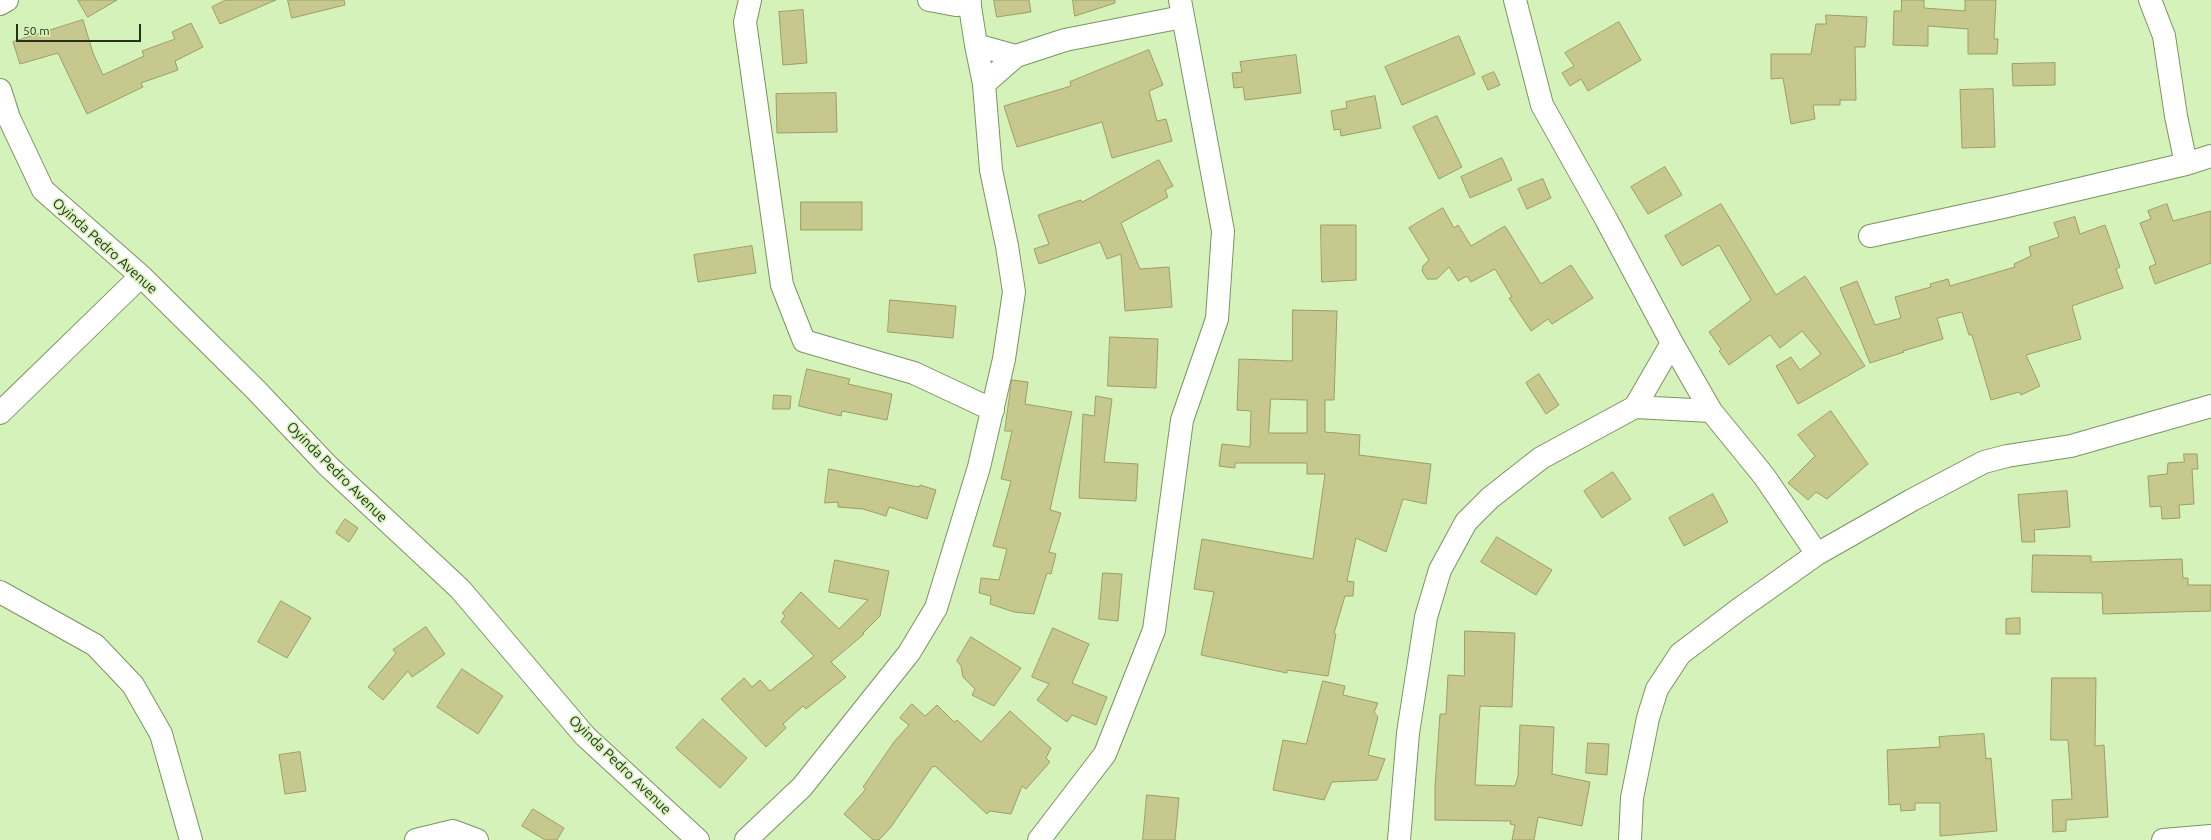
<!DOCTYPE html>
<style>
body{margin:0}
#map{position:relative;width:2211px;height:840px;overflow:hidden;background:#d6f2bb;font-family:Ubuntu,sans-serif}
canvas{display:block}
.scale{position:absolute;left:16px;top:24px;width:125px;height:18px;box-sizing:border-box;border:2px solid #27311c;border-top:0;padding-left:5px;font-size:12px;line-height:14px;white-space:nowrap;color:#27311c;-webkit-text-stroke:3px #d6f2bb;paint-order:stroke}
</style>
<div id="map">
<canvas width="2211" height="840"></canvas>
<div class="scale">50 m</div>
</div>
<script>
const c = document.querySelector('canvas').getContext('2d');
c.lineJoin = 'round';
function fill(path, color) { c.fillStyle = color; c.fill(path, 'evenodd'); }
function strokePath(path, color, width, dash) { c.strokeStyle = color; c.lineWidth = width; c.lineCap = dash ? 'butt' : 'round'; c.setLineDash(dash || []); c.stroke(path); }
function write(font, color, halo, rows, align = 'center') {
  c.font = font + ' Ubuntu,sans-serif'; c.lineWidth = 3.5; c.setLineDash([]); c.textBaseline = 'middle'; c.strokeStyle = halo; c.fillStyle = color; for (const [text, x, y, turn = 0] of rows) {
    c.save(); c.translate(x, y); c.rotate((+turn || 0) * Math.PI / 180); c.textAlign = isNaN(turn) ? turn : align; if (halo) c.strokeText(text, 0, 0); c.fillText(text, 0, 0); c.restore();
  }
}
const building = new Path2D(`
 M78,0h39l-29,17z
 M226,0h50l-56,24 -8,-17z
 M288,0h56l1,5 -53,13z
 M994,0h35l2,12 -34,5z
 M1073,0h42v3l-40,13z
 M1902,0h22v8l41,3v-11h31l-2,39h4l-1,15h-29v-25l-40,-3v20l-35,-1 1,-34h7z
 M803,10l4,53 -24,2 -4,-53z
 M1826,15l41,2 -2,30h-10l1,53h-16v5h-27l2,14 -24,5 -8,-46 -12,1v-25h40l5,-30h10z
 M83,20l10,33 10,22 41,-19 -2,-5 33,-12 -3,-7 19,-9 12,24 -28,14 3,9 -37,13 2,4 -56,27 -29,-61 -38,11 -7,-22z
 M1619,22l22,38 -53,31 -7,-12 -11,7 -8,-13 12,-7 -9,-13z
 M1459,36l16,38 -73,31 -17,-38z
 M1149,50l14,35 -14,6 8,30 9,-2 6,22 -60,17 -10,-36 -85,25 -13,-41 67,-20 -1,-4z
 M1296,55l5,38 -56,7 -2,-13 -9,1 -2,-15 10,-1 -2,-10z
 M2055,63v22l-42,1 -1,-22z
 M1494,72l6,13 -12,5 -6,-13z
 M1993,89l2,58 -33,1 -2,-58z
 M836,93l1,39 -60,1 -1,-39z
 M1375,96l6,32 -40,8 -1,-7 -6,1 -3,-19 16,-3 -1,-6z
 M1437,116l25,51 -23,12 -26,-52z
 M1502,158l10,22 -42,18 -9,-21z
 M1159,160l14,26 -8,4 3,7 -47,26 19,46 29,-2 3,40 -47,4 -4,-57 -14,5 -7,-17 -61,22 -5,-15 15,-5 -11,-29 43,-15 1,2z
 M1665,167l17,28 -34,19 -17,-27z
 M1543,179l8,19 -24,11 -9,-20z
 M801,202h61v28h-61z
 M1721,204l55,91 29,-19 60,90 -67,38 -22,-38 15,-9 9,13 21,-16 -19,-23 -22,17 -10,-13 -41,30 -10,-14 2,-2 -12,-17 42,-32 -32,-55 -37,21 -17,-30z
 M2167,204l6,17 38,-10v52l-56,21 -6,-17 7,-3 -16,-41 11,-4 -3,-8z
 M1443,208l11,20 4,-3 13,21 34,-20 36,58 30,-19 22,33 -41,26 -4,-5 -17,12 -22,-33 3,-1 -17,-28 -24,13 -4,-6 -9,5 -9,-14 -12,12h-10l-5,-8 1,-5 6,-6 -20,-32z
 M2075,217l5,17 25,-9 15,42 -4,2 7,19 -51,18 9,33 -55,16 14,31 -19,9 -2,-3 -28,8 -19,-65h-3l-7,-23 -25,6 6,21 -40,12 1,1 -34,11 -30,-75 17,-7 18,44 26,-7 -6,-21 36,-10 -1,-3 18,-5 2,7 65,-19 -1,-3 17,-8 -2,-9 30,-10 -5,-14z
 M1321,225h35v55l-34,2z
 M752,246l4,27 -58,9 -4,-27z
 M890,300l66,6 -3,32 -65,-6z
 M1293,310l44,1 -3,89h-9v32l35,3 -1,20 72,9 -5,40 -23,-5 -17,53 -30,-14 -9,43 7,1 -1,14h-8l-11,37 2,1 -8,42 -41,-6v3l-86,-18 13,-63 -20,-3 8,-50 111,20 12,-85h-18v-11h-72v5l-16,-2 3,-22 28,3 1,-36 -14,-1 2,-51 53,2zM1271,399l36,1v33h-38z
 M1110,337l48,2 -2,49 -48,-2z
 M807,369l43,10 -2,5 44,10 -5,26 -45,-9 -1,5 -42,-10z
 M1539,374l20,31 -13,9 -20,-31z
 M1012,380l16,2 -3,22 47,8 -22,98 11,3 -12,39 7,2 -5,20 -4,-1 -13,41 -20,-2 -24,-8 1,-8 -12,-3 2,-15 18,2 8,-31 -14,-3 18,-65 -10,-2 11,-48h-7z
 M774,395l17,1 -1,13h-17z
 M1096,396l16,3 -8,63 34,2 -2,37 -57,-3 4,-84 11,2z
 M1831,411l37,53 -41,35 -11,-7 -8,8 -20,-17 27,-27 -17,-21z
 M2184,454h13l1,15h-6l2,35 -15,1 1,13 -18,1 -1,-13 -11,1 -2,-31 19,-2 1,-11 16,-1z
 M829,469l79,16 11,2 1,-2 16,5 -9,29 -38,-12 -3,9 -23,-7 -25,-2v-5l-13,1z
 M1613,472l18,27 -29,19 -18,-27z
 M2067,491l3,36 -36,3 1,12h-13l-4,-47z
 M1713,494l15,28 -44,24 -15,-28z
 M345,519l13,9 -9,14 -13,-9z
 M1497,537l55,33 -16,25 -55,-33z
 M2033,555l58,1v6l91,-3 1,19h5v7h23v26l-108,3 -1,-21 -70,-1z
 M835,560l54,11 -9,45 -17,17 1,1 -33,28 15,15 -40,32 -3,-3 -20,18 3,4 -20,19 -45,-48 23,-21 8,9 8,-7 10,11 44,-35 -33,-34 4,-6 -3,-3 19,-21 38,37 29,-29 -39,-8z
 M1103,573l19,1 -4,47 -19,-2z
 M281,601l30,17 -24,40 -29,-16z
 M2020,618v16h-14v-15z
 M426,627l19,27 -33,23 -4,-6 -25,29 -15,-13 28,-34 -3,-3z
 M1053,628l36,16 -17,39 35,14 -11,28 -24,-10 -5,7 -30,-22 12,-16 -17,-7z
 M1465,631l50,2 -3,74 -32,-1 -5,79 40,1 3,-10 2,-51 34,2 -2,47 38,8 -8,44 -44,-9 -4,23h-22l3,-15 -5,-1 1,-3 -76,-1v-33l5,-73h6l2,-39 16,1z
 M971,637l50,31 -27,38 -22,-11 3,-6 -12,-12 -2,-11 -4,-5z
 M462,669l41,27 -25,38 -41,-27z
 M2052,678h44l-1,68 9,-1 4,72 -42,3v11l-13,1 -1,-32 20,-1 -4,-59h-17z
 M1323,681l22,5 -2,9 35,8 -4,9 4,5 -10,38 17,4 -8,21 -45,2 -8,18 -51,-10 10,-50 23,4z
 M912,704l13,12 12,-11 17,17 3,-2 24,22 29,-31 41,37 -5,10 4,4 -24,27 -4,-3 -11,28 -21,-3 -3,3 -52,-48 -3,1 -41,60 -12,13h-6l-29,-26 22,-25 -3,-2 31,-45 15,-17 -9,-7z
 M703,719l44,39 -27,30 -44,-40z
 M1984,734l2,25 5,-1 6,73 -57,5v-33h-25v7l-14,1 -1,-7 -11,1 -2,-55 53,-3 -1,-10z
 M1588,743l21,1 -2,31 -21,-2z
 M300,752l6,39 -21,3 -6,-39z
 M1147,795l32,3 -4,42h-32z
 M533,809l31,19 -7,12h-12l-23,-14z`);
fill(building, '#c6c88d');
strokePath(building, '#9c9e64', 1);
const minor = new Path2D(`
 M750,0l-5,22 37,263 22,56 110,32 79,37
 M929,0l27,5 14,-2
 M1515,0l27,105 64,114 66,124 39,68 53,65 53,78
 M2150,0l14,36 12,80 10,48
 M0,4l7,-4
 M976,45l40,11
 M984,84l32,-28 49,-16 117,-23
 M0,90l9,28 34,72 98,86 115,114 71,75 133,124 125,147 113,104
 M1870,236l133,-29 183,-43 25,-8
 M1635,407l76,4
 M0,413l141,-137
 M0,592l95,53 38,40 28,49 30,106
 M416,840l37,-9 24,9
 M746,840l56,-53 107,-134 27,-45 43,-141 25,-108 10,-67 -7,-46 -16,-76 -7,-86 -8,-39 -7,-45
 M1039,840l66,-86 49,-124 28,-210 35,-101 6,-88 -43,-231
 M1399,840l9,-107 18,-116 14,-47 26,-48 24,-24 51,-40 94,-51 37,-64
 M1630,840l2,-42 16,-80 9,-29 23,-35 58,-44 79,-56 95,-54 72,-38 23,-6 64,-10 140,-40
 M2163,840l48,-4`);
strokePath(minor, '#7a9461', 24);
strokePath(minor, '#fff', 22);
write('14px', '#27311c', '#d6f2bb', [
 ["Oyinda Pedro Avenue",105,246,42],
 ["Oyinda Pedro Avenue",337,472,45],
 ["Oyinda Pedro Avenue",620,765,44]
]);
</script>
